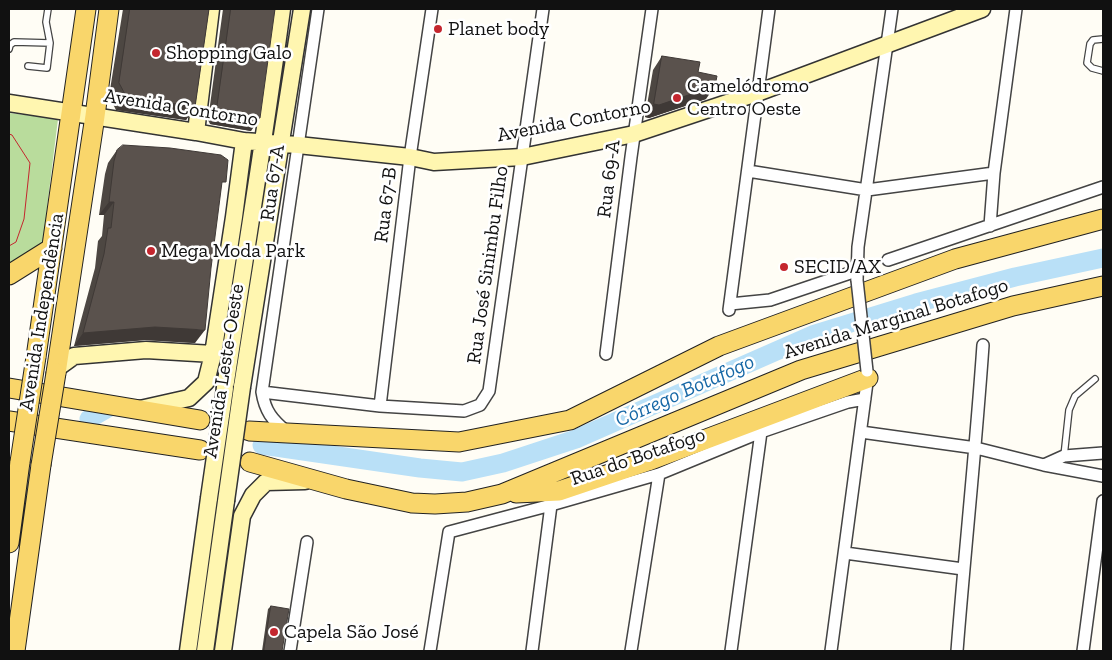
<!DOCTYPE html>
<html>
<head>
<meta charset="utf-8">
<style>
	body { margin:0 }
	#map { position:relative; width:1112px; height:660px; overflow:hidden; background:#fffdf5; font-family:"Zilla Slab",serif }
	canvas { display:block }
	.frame { position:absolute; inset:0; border:10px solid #111; pointer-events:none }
</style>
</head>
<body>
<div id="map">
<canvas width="1112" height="660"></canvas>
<div class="frame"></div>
</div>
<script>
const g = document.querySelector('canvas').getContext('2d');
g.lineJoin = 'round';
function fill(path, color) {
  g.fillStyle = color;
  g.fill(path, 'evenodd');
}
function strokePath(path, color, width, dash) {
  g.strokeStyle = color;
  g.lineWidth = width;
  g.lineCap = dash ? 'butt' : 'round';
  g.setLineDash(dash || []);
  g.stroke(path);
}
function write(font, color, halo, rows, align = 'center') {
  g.font = font + ' "Zilla Slab",serif';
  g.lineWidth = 5;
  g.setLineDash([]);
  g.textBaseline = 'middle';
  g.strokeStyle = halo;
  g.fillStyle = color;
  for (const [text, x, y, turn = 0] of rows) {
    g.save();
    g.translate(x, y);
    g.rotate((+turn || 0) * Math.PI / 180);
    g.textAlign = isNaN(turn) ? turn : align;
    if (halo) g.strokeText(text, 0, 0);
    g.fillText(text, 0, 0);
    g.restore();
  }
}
fill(new Path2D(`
	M9,113L58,119L47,208L43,250L9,271Z`), '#b9dc9c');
strokePath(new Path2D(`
	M89,419L113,405
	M262,445L420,468L462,472L503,463L576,439L815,334L916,303L1015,277L1103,258`), '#b9e0f7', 19);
const lane = new Path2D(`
	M1103,39L1093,40L1090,44L1087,63L1092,68L1103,71
	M9,49L10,45L14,42L50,43
	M28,66L47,68L50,43L46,22L48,9
	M1064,456L1069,410L1075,396L1095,379`);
const street = new Path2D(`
	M748,171L867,190L994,173
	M990,226L994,173L1016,9
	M888,260L1103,187
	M857,280L858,247L892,9
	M730,304L770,300L856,271
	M729,310L769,9
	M606,354L631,157L652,9
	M262,392L380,406L464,411L480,405L489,391L543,9
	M380,406L410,157L432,9
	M287,432C272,420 265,411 262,392L318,9
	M861,432L976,448L1044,465L1103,476
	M1044,465L1064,456L1103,453
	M845,553L963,569
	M290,651L307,542
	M430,651L449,532L551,505L659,474L761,432L848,402L865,399
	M532,651L551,505
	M631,651L659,474
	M731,651L761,432
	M831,651L868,375
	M957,651C965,549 976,447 983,345
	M1083,651L1103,501`);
const secondary = new Path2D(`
	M9,103L196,132L244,141L298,145L410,157L434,162L522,157L634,134L757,93L982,9
	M196,132L211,9
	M56,369L74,356L146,350L213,354
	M242,387L302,9
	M225,388C244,262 265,136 282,9
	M140,409L189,398L206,382L213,354L234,217L244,141
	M188,651L209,498
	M205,651L226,501
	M223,651L242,516L253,495L266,482L305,481`);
const primary = new Path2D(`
	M9,275L52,248
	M36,357L86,9
	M56,373L95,116L109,9
	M9,388L200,420
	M9,421L200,450
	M249,431L459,442L570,420L719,346L955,259L1103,219
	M250,462L346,489L412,503L435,504L467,502L502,494L801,370L1013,306L1103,286
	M516,493L559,491L648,461L868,378
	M9,543L20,462
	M15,651L41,465`);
strokePath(lane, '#444', 8);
strokePath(street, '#444', 14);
strokePath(secondary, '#333', 19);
strokePath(primary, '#222', 21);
strokePath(lane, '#fff', 5.5);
strokePath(street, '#fff', 11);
strokePath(secondary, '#fff6b0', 16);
strokePath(primary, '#f9d66b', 19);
strokePath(new Path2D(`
	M9,134L12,135L30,163L24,219L16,242L9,246`), '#c4262e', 1);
const streetBridge = new Path2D(`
	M857,280L867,371`);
const secondaryBridge = new Path2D(`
	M209,498L225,388
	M226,501L242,387`);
const primaryBridge = new Path2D(`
	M20,462L36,357
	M41,465L56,373`);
strokePath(streetBridge, '#444', 14, []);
strokePath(secondaryBridge, '#333', 19, []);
strokePath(primaryBridge, '#222', 21, []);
strokePath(streetBridge, '#fff', 11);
strokePath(secondaryBridge, '#fff6b0', 16);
strokePath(primaryBridge, '#f9d66b', 19);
fill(new Path2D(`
	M123,9H209L195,107L186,120L116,110L109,96Z
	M223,9H275L251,131L210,124L208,120Z
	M662,56L698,72L706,99L649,118L645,117L653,70Z
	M117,150L221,188L195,343L145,340L74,346L95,268L98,241L102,236L104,215H99L105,174L108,163Z
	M271,606L282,651H262L268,609Z`), '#4d4742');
fill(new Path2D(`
	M715,86L706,99L649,118L645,117L654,104Z
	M126,96L195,107L186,120L116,110Z
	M219,111L260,118L251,131L210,124Z
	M109,202H114L104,215H99Z
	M155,327L205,330L195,343L145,340L74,346L83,333Z`), '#3f3936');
const building = new Path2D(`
	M130,9H209L195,107L126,96L119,83Z
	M231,9H275L260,118L219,111L217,107Z
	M662,56L700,62L698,72L717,76L715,86L659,105L654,104Z
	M123,145L170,148L221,155L228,160L226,182H222L211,268L205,330L155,327L83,333L104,254L108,228H111L114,202H109L114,161L117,150Z
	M271,606L289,609L282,651H264Z`);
fill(building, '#5a524d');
strokePath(building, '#3f3936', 1);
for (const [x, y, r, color] of [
	[438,29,5,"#c4262e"],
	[156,53,5,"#c4262e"],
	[677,98,5,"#c4262e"],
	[151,251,5,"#c4262e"],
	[784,267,5,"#c4262e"],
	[274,632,5,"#c4262e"]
]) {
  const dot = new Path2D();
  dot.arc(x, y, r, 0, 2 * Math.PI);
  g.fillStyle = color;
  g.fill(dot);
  strokePath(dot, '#fff', 2);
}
write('20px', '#111', '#fff', [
	["Planet body",448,29],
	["Shopping Galo",166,53],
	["Camelódromo",687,86],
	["Centro Oeste",687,109],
	["Mega Moda Park",161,251],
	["SECID/AX",794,267],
	["Capela São José",284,632]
], 'left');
write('20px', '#111', '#fff', [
	["Avenida Contorno",181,108,9],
	["Avenida Contorno",574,121,-11],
	["Rua 69-A",609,179,-83],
	["Rua 67-A",273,183,-82],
	["Rua 67-B",386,205,-83],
	["Rua José Sinimbu Filho",488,265,-82],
	["Avenida Independência",42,312,-81],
	["Avenida Marginal Botafogo",896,319,-17],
	["Avenida Leste-Oeste",224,371,-81],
	["Rua do Botafogo",638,457,-19]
]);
write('italic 21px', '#1768a6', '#fff', [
	["Córrego Botafogo",685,391,-24]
]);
</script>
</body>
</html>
